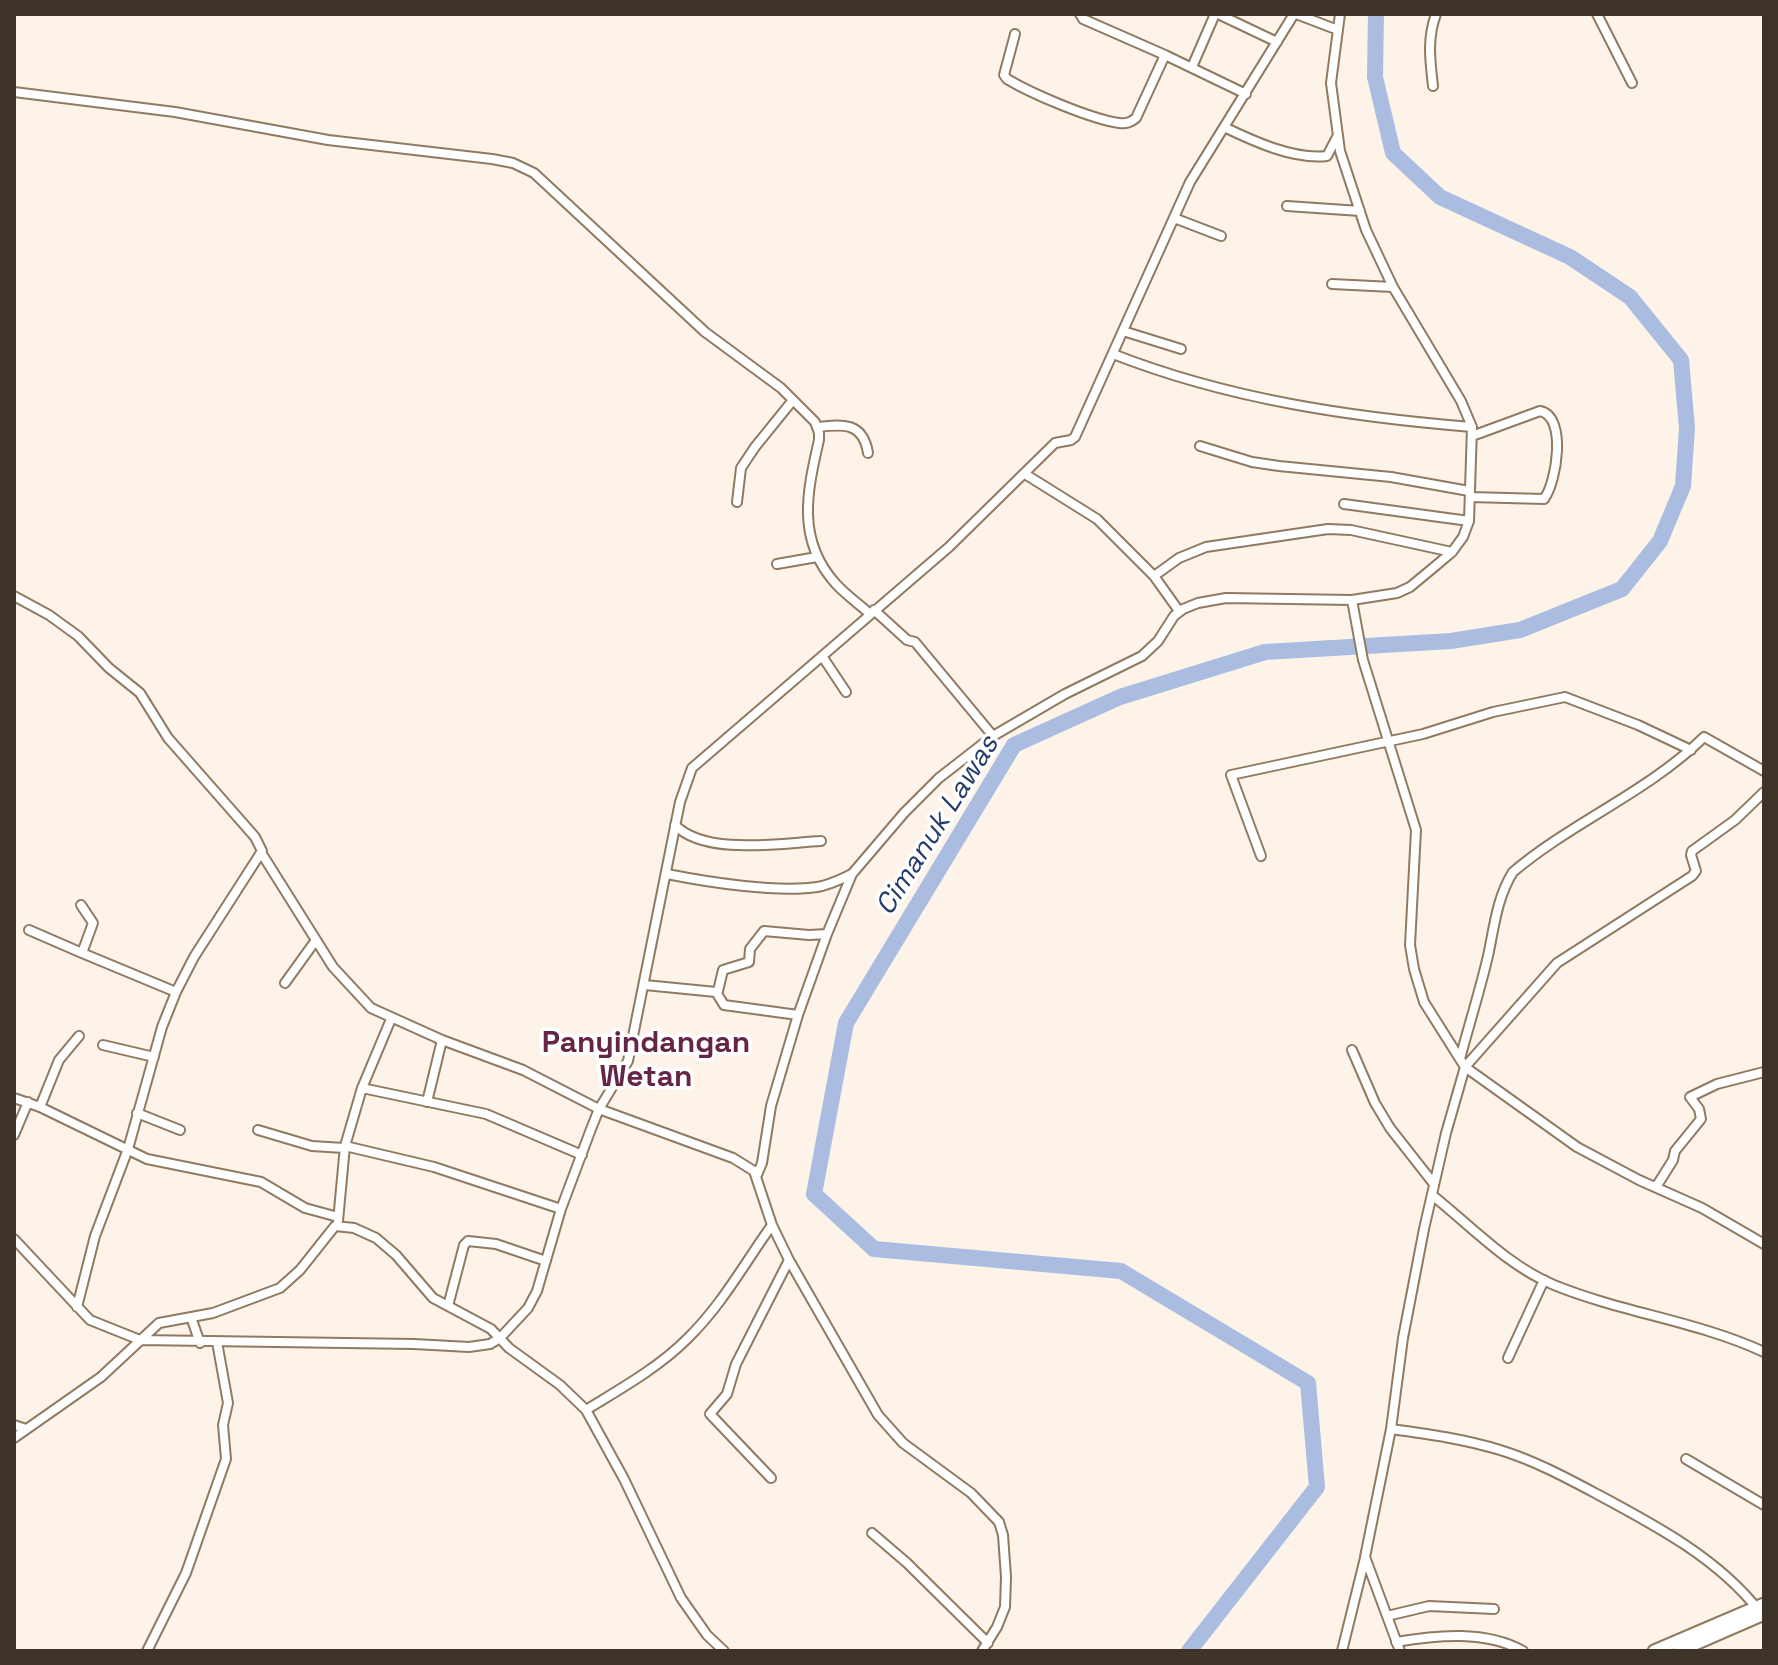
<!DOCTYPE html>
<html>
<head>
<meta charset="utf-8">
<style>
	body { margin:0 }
	#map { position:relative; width:1778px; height:1665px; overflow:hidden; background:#fdf3e8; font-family:"Space Grotesk",sans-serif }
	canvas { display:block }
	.frame { position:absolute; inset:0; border:16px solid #3d3329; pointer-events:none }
</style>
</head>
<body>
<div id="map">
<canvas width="1778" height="1665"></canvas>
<div class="frame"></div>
</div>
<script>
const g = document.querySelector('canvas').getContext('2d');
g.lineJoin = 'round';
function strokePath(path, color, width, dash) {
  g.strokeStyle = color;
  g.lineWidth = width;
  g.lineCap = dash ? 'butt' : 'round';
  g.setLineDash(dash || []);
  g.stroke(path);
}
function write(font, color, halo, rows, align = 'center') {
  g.font = font + ' "Space Grotesk",sans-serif';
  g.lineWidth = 7;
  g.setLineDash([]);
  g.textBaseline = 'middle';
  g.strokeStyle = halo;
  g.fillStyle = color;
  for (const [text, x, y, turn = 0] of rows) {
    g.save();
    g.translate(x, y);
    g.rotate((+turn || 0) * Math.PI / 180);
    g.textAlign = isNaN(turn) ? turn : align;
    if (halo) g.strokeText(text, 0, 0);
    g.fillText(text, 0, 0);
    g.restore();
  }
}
strokePath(new Path2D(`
	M1189,1651L1317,1487L1308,1383L1121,1271L874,1249L814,1194L846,1023L1014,745L1120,697L1265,652L1451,641L1520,630L1622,589L1660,541L1683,486L1687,428L1681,360L1630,297L1570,257L1440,197L1393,153L1375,77L1376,14`), '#aabde1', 16);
const minor = new Path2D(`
	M1080,14L1083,19L1165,55L1246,94
	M1218,14L1277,42
	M1296,14L1338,30
	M1597,14L1632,83
	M1015,34L1004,75L1007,79C1032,94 1091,119 1119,123C1127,124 1131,122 1136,118L1165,55
	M1192,67L1215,14
	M1433,86C1430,60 1427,39 1436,14
	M14,92L175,112L328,140L492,159L513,163L534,173L705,332L781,388L815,422L819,433V440C807,492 796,540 836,584C846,595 859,604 870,614
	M1224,127C1253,141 1294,160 1327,156L1337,137
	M1287,206L1360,211
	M1174,218L1221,236
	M1332,284L1393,287
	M1123,331L1181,349
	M1113,354C1228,399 1349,417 1472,427
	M818,427C843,424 863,422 868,453
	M1200,446L1252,462L1279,466L1391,477L1469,491
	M1025,474L1097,519L1154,576L1179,611
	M1470,497L1544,499C1557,482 1567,416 1540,411L1472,436
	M737,502L741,468L755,447L793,400
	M1344,504L1469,521
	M777,564L817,557
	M1154,576L1179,558L1206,547L1328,529L1351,530L1452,552
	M14,596L49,615L78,636L109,668L140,693L168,738L255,837L262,851L194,957L176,992L162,1027L128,1149L95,1236L77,1307
	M1352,600L1363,660L1416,830L1410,945L1414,969L1424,1002L1465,1067L1446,1133L1424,1229L1403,1338L1391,1429L1365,1557L1400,1651
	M874,610L907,640L915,642L993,736
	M822,656L846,692
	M1764,792L1735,820L1692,851L1691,855L1696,871L1692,876L1557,963L1465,1067L1577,1147L1639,1180L1702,1208L1764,1244
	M675,825C705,856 781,843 821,841
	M262,854L333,967L371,1008L442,1040L523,1070L599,1109L733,1158L754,1171L772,1225L789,1260L878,1415L903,1443L971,1493L999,1522L1003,1535L1006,1577L1005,1607L997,1627L982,1651
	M1261,856L1231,775L1423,734L1493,712L1565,697L1638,725L1691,750
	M667,874C707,882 777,893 817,887C830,885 841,879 852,874
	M81,905L93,923L82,953L176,992
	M29,930L82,953
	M285,983L316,940
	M645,985L716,992L718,991L723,970L749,962L750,949L764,931L809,935L827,934
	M716,992L724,1005L798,1015
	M103,1045L154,1057
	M1352,1050L1375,1103L1390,1128L1434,1184
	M1460,1059C1469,1025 1480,990 1488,956C1494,928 1497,897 1513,872C1572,822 1648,792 1704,737L1764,771
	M362,1088L486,1114L582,1155
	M14,1098L40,1107L147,1159L261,1182L305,1208L338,1217
	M427,1102L442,1040
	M40,1107L59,1060L79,1036
	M137,1113L180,1130
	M258,1130L312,1146L344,1148
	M14,1135L28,1102
	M345,1146L434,1167L561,1209
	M757,1175L762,1163L771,1106L798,1015L827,934L852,874L904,813L939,778L993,736L1065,694L1142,656L1158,641L1174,616L1183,609L1198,603L1226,598L1352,600L1397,593L1410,587L1433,568L1452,552L1463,537L1469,521L1472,427L1461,401L1393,287L1366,230L1340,151L1331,83L1340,14
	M1656,1187L1673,1160L1675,1151L1701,1119L1699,1109L1690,1097L1717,1084L1764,1072
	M1432,1195C1471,1226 1508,1266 1554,1285C1623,1313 1697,1321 1764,1352
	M338,1221L345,1146L362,1088L391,1019
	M14,1239L90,1320L140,1340L414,1344L469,1347L490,1344L500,1338L528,1308L537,1291L561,1209L591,1129L599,1109L628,1061L680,802L692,768L949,547L1055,443L1071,440L1075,437L1190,182L1294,14
	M448,1306L464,1245L468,1241L496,1244L546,1261
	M191,1317L200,1343
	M1508,1358L1544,1280
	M586,1410C620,1389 658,1368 687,1339C722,1305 744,1264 772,1225
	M14,1425L26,1429
	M1391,1429C1428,1434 1464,1439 1500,1450C1533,1460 1565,1477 1595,1493C1653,1524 1718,1558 1759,1611
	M14,1438L101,1377L159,1323L213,1313L280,1288L300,1270L335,1226L354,1228L376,1238L396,1255L433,1298L491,1329L509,1348L560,1385L586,1410L624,1479L681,1598L707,1635L724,1651
	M1686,1459L1764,1505
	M771,1478L710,1414L727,1394L736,1364L789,1260
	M872,1533L907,1563L988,1643
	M1387,1616L1429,1606L1494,1609
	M1396,1642C1437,1635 1486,1630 1523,1651
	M147,1651L186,1573L226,1459L223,1425L228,1403L217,1342
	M1342,1651L1365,1558`);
const secondary = new Path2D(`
	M1654,1651L1764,1604
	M1679,1651L1764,1614`);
strokePath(minor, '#907a61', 12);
strokePath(secondary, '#907a61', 15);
strokePath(minor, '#fff', 8);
strokePath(secondary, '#fff', 11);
write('italic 28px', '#253b6a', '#fff', [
	["Cimanuk Lawas",938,826,-58]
]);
write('bold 30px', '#652546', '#fff', [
	["Panyindangan",646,1044],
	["Wetan",646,1078]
]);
</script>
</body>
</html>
